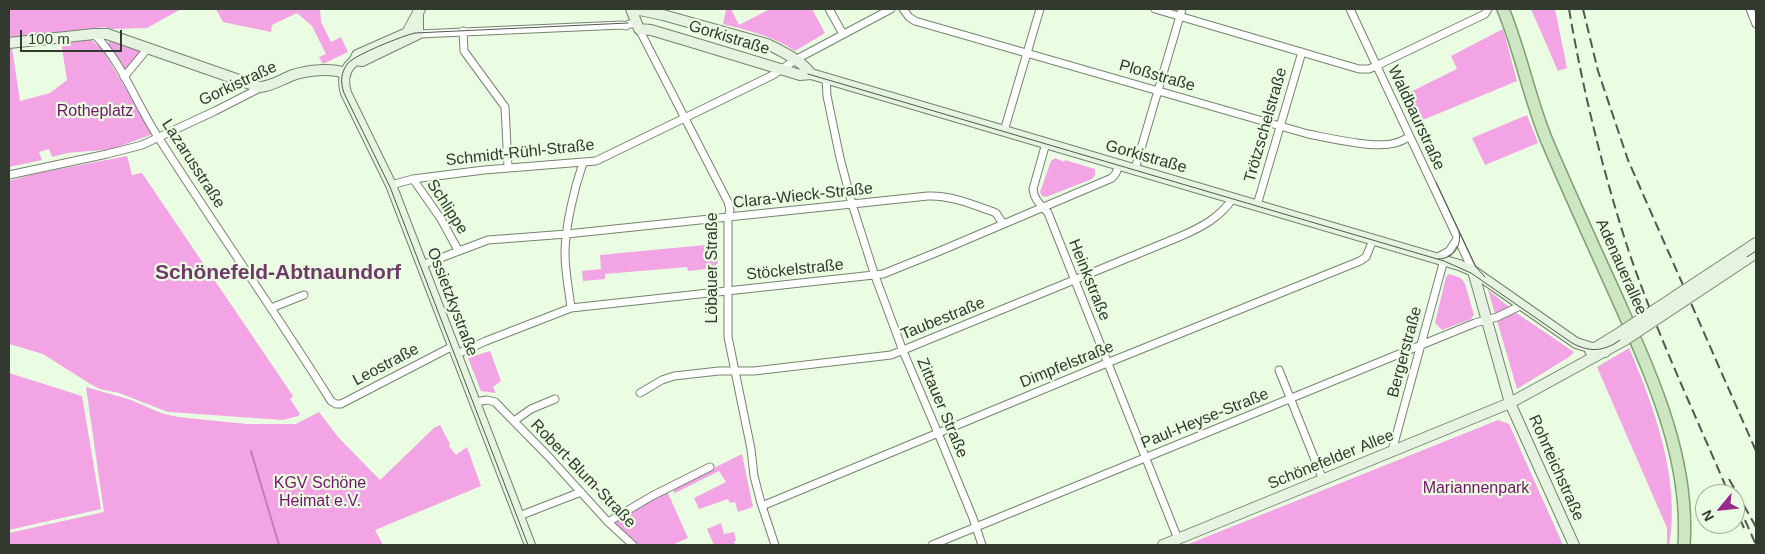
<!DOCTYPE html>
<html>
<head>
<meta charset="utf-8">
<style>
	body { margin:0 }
	#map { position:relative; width:1765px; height:554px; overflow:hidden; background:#eafce2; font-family:Arial,sans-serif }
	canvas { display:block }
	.frame { position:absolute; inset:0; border:10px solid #32392f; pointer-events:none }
	.north { position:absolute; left:1695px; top:484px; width:50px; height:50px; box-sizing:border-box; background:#eafce2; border:1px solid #a0ae9a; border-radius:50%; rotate:242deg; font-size:14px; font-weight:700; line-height:20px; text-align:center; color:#32392f }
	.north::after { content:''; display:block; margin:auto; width:18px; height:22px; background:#982c8c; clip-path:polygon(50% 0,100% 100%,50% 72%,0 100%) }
	.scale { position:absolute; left:20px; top:30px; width:102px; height:22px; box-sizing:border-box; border:2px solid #32392f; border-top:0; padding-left:6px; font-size:15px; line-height:18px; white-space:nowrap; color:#32392f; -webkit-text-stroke:4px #eafce2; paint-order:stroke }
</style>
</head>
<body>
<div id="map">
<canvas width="1765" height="554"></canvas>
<div class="frame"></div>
<div class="north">N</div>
<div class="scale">100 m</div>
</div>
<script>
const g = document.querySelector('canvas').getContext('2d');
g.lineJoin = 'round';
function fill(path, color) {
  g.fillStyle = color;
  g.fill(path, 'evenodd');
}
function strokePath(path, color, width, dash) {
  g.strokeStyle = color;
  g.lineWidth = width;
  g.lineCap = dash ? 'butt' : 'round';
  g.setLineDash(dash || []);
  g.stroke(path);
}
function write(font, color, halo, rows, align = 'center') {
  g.font = font + ' Arial,sans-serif';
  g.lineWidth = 4.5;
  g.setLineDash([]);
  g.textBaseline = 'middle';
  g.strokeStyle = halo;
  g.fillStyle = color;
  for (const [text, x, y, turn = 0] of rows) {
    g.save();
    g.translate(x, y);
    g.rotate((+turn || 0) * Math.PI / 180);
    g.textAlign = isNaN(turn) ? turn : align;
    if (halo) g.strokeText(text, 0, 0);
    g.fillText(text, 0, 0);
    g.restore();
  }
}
fill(new Path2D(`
	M9,9H181L147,28L112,29L104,27L9,38Z
	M216,9H320L321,22L331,42L341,37L348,52L323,64L319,57L326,54L312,26L297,13L272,25L271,32L223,22Z
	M726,9H731L739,25L770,9H812L825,33L795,51C774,36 749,31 723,24Z
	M1531,9H1555L1567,68L1558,71Z
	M1503,29L1517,81L1413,124L1400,97L1457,69L1451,56Z
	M91,40L102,49L153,134L112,149L67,153L52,157L49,149L39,152L42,160L9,167V48H12L20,101L50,93L67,80L61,42Z
	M111,40L141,51L124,72L107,44Z
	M1527,115L1538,143L1485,165L1472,138Z
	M127,156L132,175L142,173L293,396L290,399L300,414L298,416L283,420L168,412L119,393L100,389L92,385L43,354L9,344V181L34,174Z
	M1055,158L1064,162L1065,160L1095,169V175L1092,179L1046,197L1042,196L1040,192L1051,161Z
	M716,244L718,264H716V268L688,271L687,267L605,274V279L583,281L582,271L601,269L600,255Z
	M1449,274L1461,278L1465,284L1474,315L1471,319L1442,330L1435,323L1446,277Z
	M1488,290L1518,314L1574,352L1569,357L1517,389Z
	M1629,348C1654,406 1681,481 1669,545H1667V528L1597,367Z
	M490,351L501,381L493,387L496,393L481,391L468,358Z
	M9,373L82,396L101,509L9,530Z
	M86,387L131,400L161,413L178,417L247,424H296L319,412L338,437L380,480L435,427L440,425L450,444L449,446L456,455L467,447L481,486L375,530L383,545H9V533L104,512Z
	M1498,420L1509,424L1563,545H1186Z
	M742,454L753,507L738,512L735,502L730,503L728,499L699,509L694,498L726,482L719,471L675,493L672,489Z
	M667,491L688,538L672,545H636L613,523L643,503Z
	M721,523L724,534L734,532L736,541H734L735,545H714L707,529Z`), '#f2a4e5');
strokePath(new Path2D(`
	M251,451L279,545`), '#c879bb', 2);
const minor = new Path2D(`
	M829,9L843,34
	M903,9L909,17L915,21L1308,134C1329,138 1375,149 1395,143C1400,142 1405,139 1409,137
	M1155,9L1359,69H1369L1376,66L1485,14L1488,9
	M1350,9L1473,271
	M1750,9L1756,24
	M639,29L728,202L730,210L728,218V337L751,449L754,476L761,503L775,545
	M463,31L464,51L505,107L508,167
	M94,34C123,63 137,106 160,140C216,228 276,313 331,401L336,404H341L453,346
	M419,34L622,25L626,26L629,24H636
	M124,77L148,48
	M826,78L827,96L840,158L852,204L875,276L903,351L940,438L973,518L982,545
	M1004,131L1040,9
	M1046,143L1033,189C1034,200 1041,205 1048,213L1178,539
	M1135,169L1182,9
	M9,175L107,154L142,145L215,111L262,87
	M413,179L441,219L458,250
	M391,185L413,179L484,170L596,161L773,75L795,60L891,9
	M1257,205L1302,52
	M1436,258L1449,251L1457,239
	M422,265L488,240L567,234L928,196C951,195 974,205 996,213L1003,224
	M271,308L304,295
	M571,308C569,290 565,272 565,254C565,227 574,189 583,163
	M457,354L486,341L571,308L883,274L940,251L1112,178L1116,173L1119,165
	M1279,370L1323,480
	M640,393L662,380L674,376L719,371H754L891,355L1179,237C1200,228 1220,218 1233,198
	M475,402L487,400L495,402L548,456L608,522L633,545
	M514,421L531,409L555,399
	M1392,451L1444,260
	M762,506L1107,363L1360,261L1366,257L1373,240
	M519,516L581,492
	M608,522L652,496L710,467
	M932,545L1475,323L1497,317L1522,305`);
const secondary = new Path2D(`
	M420,9L407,33L357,55C356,60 354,61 350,65C343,73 343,83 346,93L391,185L530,545
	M631,9L639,29L651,30L688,41L800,75L811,74L1459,265L1473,271L1576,343L1605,352
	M635,9L663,15L767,44C780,50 803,62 811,74
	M9,43L94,34H107L259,87C271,87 282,79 293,75C308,70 331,68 345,73
	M356,60L362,61L418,34V15
	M1741,253L1756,243
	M1744,261L1756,253
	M1473,271L1510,403L1574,545
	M1590,351L1621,332
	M1163,545L1510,403L1625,340`);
const primary = new Path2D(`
	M1503,9C1521,52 1529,98 1547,141C1570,195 1594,247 1618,300C1652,377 1690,458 1684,545`);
strokePath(minor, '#74846e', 9);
strokePath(secondary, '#74846e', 12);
strokePath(primary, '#81a075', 14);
strokePath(minor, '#fff', 7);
strokePath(secondary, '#e6f3e1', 10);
strokePath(primary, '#cde7c2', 11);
strokePath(new Path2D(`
	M808,74L1444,261L1471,273L1572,343C1587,351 1599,352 1614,344L1756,251
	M1436,182L1476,267L1485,277
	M1438,259C1453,259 1462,247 1459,232
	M528,545L390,187L344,93C340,82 341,72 348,63C357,54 402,36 415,33L628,23`), '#50594d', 1);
strokePath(new Path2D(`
	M1569,9C1583,91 1603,172 1629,252C1657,334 1695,414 1729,494
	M1583,9L1598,71L1628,160L1756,451
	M1729,479L1756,527
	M1735,508L1744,528
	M1745,520L1756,545`), '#50594d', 2, [10, 5]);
const secondaryBridge = new Path2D(`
	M1621,332L1741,253
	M1625,340L1744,261`);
strokePath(secondaryBridge, '#74846e', 12, []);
strokePath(secondaryBridge, '#e6f3e1', 10);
write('16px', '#32392f', '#eafce2', [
	["Gorkistraße",729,38,17],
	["Ploßstraße",1157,76,16],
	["Gorkistraße",238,84,-25],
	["Waldbaurstraße",1416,118,65],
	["Trötzschelstraße",1266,125,-74],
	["Schmidt-Rühl-Straße",520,153,-6],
	["Gorkistraße",1146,157,16],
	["Lazarusstraße",193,164,57],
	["Clara-Wieck-Straße",803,196,-6],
	["Schlippe",447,207,57],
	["Adenauerallee",1621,267,66],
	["Löbauer Straße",713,268,-90],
	["Stöckelstraße",795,270,-6],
	["Heinkstraße",1089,280,68],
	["Ossietzkystraße",452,302,69],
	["Taubestraße",943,319,-22],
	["Bergerstraße",1405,352,-75],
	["Leostraße",386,365,-28],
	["Dimpfelstraße",1067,365,-22],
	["Zittauer Straße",942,408,67],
	["Paul-Heyse-Straße",1205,419,-22],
	["Schönefelder Allee",1331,460,-22],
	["Rohrteichstraße",1556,468,66],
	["Robert-Blum-Straße",583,474,46]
]);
write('16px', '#73136a', '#eafce2', [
	["Rotheplatz",95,112],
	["KGV Schöne",320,484],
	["Heimat e.V.",320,502],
	["Mariannenpark",1476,489]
]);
write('bold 21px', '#703a68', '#eafce2', [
	["Schönefeld-Abtnaundorf",278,273]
]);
</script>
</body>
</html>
